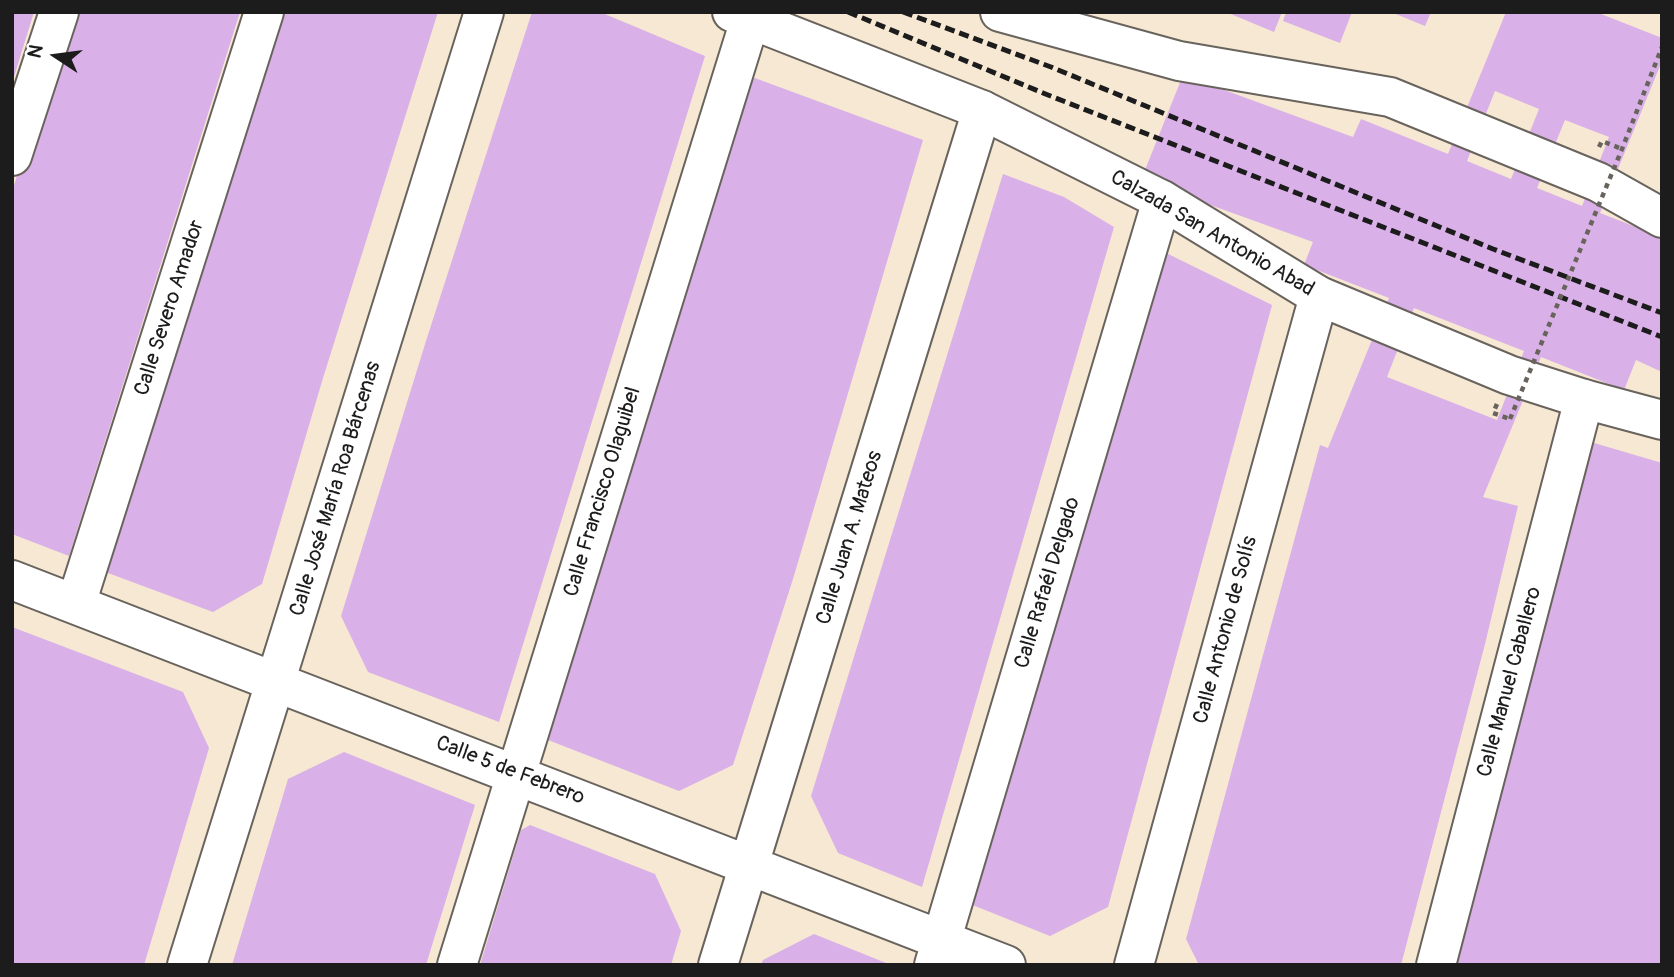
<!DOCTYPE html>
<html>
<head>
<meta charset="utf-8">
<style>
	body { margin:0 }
	#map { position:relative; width:1674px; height:977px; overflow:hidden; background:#f6e8d3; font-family:Pangolin,sans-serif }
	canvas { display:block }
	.frame { position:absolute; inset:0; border:14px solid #1c1c1c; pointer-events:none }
	.north { position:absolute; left:21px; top:21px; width:70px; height:70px; -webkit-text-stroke:5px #fff; paint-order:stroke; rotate:283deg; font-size:19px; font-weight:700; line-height:28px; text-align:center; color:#1c1c1c }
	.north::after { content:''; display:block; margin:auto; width:24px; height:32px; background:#1c1c1c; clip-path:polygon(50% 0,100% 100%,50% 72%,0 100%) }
</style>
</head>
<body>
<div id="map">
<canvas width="1674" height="977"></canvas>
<div class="frame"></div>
<div class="north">N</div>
</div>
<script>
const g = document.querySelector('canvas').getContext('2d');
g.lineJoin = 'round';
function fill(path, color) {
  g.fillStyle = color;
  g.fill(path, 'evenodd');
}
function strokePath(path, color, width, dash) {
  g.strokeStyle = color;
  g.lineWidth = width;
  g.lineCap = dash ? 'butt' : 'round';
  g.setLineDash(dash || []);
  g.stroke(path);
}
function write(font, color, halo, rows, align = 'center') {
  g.font = font + ' Pangolin,sans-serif';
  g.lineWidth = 6;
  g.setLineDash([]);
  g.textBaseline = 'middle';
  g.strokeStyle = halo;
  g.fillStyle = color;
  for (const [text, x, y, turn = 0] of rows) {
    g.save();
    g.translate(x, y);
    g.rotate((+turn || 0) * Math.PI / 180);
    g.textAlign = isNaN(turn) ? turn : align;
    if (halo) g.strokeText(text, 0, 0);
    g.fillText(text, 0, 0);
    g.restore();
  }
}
fill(new Path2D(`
	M12,12H34L13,80L12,79Z
	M68,12H240L69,556L12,534V192Z
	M276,12H438L323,378L262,584L213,612L100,570Z
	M532,12H600L705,56L499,722L368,672L341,616L426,341Z
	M1226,12H1282L1274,32Z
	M1286,12H1352L1340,43L1283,21Z
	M1391,12H1431L1425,26Z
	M1506,12H1596L1662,38V61L1600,213L1662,237V372L1636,360L1624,390L1541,357L1483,497L1518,506L1485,644L1401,965H1199L1186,939L1320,445L1328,448L1389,298L1304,265L1313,242L1141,180L1183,75L1353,137L1361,119L1448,154ZM1495,91L1539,109L1511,179L1467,161ZM1565,120L1609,137L1582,206L1537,188ZM1414,308L1524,351L1497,420L1387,377Z
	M752,77L923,140L793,579L733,765L679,791L548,740Z
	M1003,174L1064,197L1114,227L922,887L838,853L811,796Z
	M1160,250L1272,305L1108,907L1050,936L970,904Z
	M1584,440L1662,463V965H1454Z
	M12,627L183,692L209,748L144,965H12Z
	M344,752L475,805L426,965H232L288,779Z
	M530,825L655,874L681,931L671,965H480L521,830Z
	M814,934L891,965H761L763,960Z`), '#d9b0e7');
const minor = new Path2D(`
	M12,156L59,12
	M12,580L1006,965
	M76,604L264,12
	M187,965L484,12
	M457,965L750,20
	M718,965L982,110
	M934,965L1162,200
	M1134,965L1319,296
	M1436,965L1584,399`);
const highway = new Path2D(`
	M732,12L982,110L1162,200L1319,296L1509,375L1584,399L1662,420
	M1000,12L1179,61L1390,97L1598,182L1662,218`);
strokePath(minor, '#68635c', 42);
strokePath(highway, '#68635c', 42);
strokePath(new Path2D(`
	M1599,147L1602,141L1622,149
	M1497,404L1493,413L1510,419`), '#68635c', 4.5, [5, 5]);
strokePath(minor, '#fff', 38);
strokePath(highway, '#fff', 38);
strokePath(new Path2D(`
	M848,12L1043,93L1662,337
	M903,12L1051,67L1493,249L1662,313`), '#1c1c1c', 5, [10, 5]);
strokePath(new Path2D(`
	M1510,419L1622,149L1662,47`), '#68635c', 4.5, [5, 5]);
write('21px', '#1c1c1c', '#fff', [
	["Calzada San Antonio Abad",1212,234,30],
	["Calle Severo Amador",170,308,-72],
	["Calle José María Roa Bárcenas",336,489,-73],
	["Calle Francisco Olaguibel",603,492,-73],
	["Calle Juan A. Mateos",850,538,-73],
	["Calle Rafaél Delgado",1048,583,-73],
	["Calle Antonio de Solís",1226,630,-75],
	["Calle Manuel Caballero",1510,682,-75],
	["Calle 5 de Febrero",510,771,21]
]);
</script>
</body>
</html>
